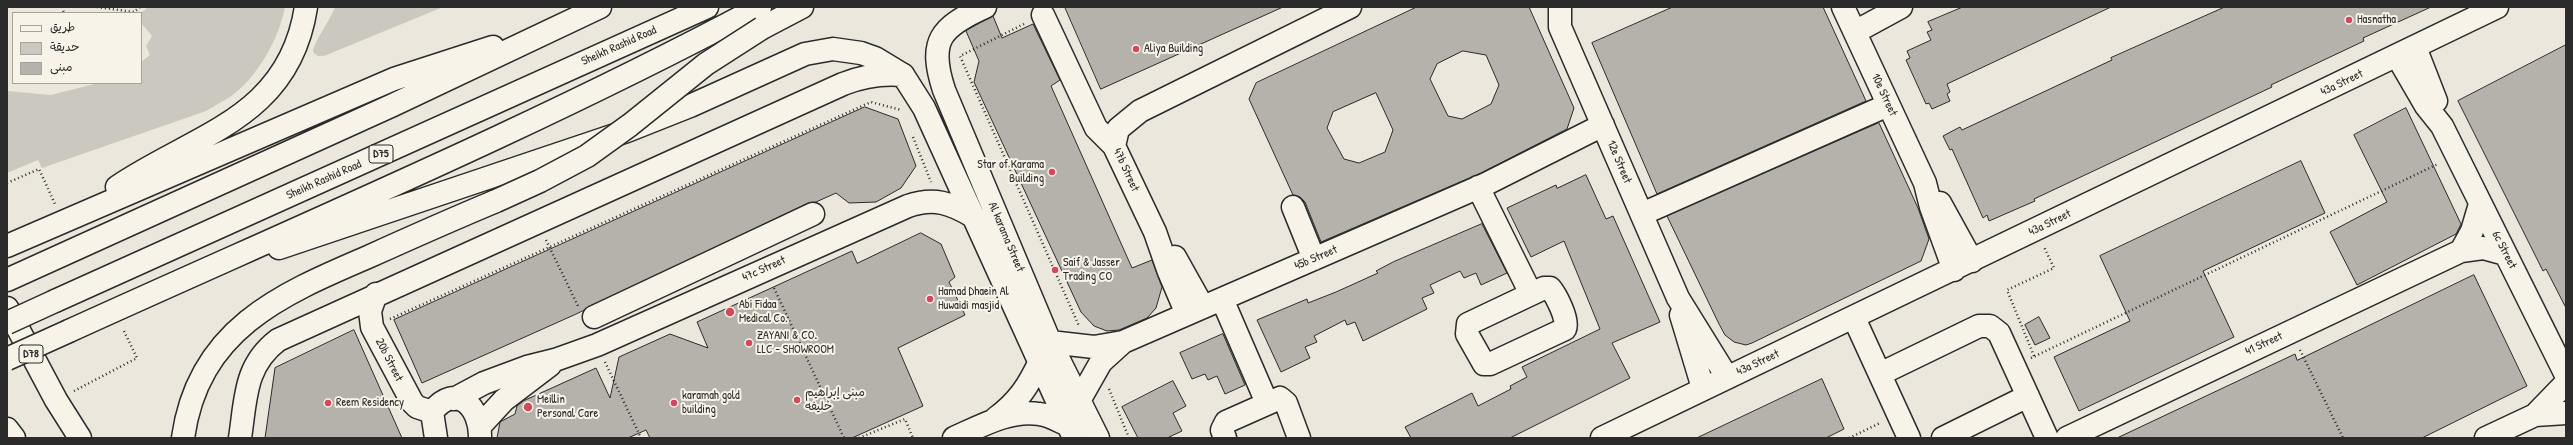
<!DOCTYPE html>
<html>
<head>
<meta charset="utf-8">
<style>
	body { margin:0 }
	#map { position:relative; width:2573px; height:445px; overflow:hidden; background:#ebe7dd; font-family:"Patrick Hand","Playpen Sans Arabic",sans-serif }
	canvas { display:block }
	.frame { position:absolute; inset:0; border:8px solid #2b2b2b; pointer-events:none }
	.legend { position:absolute; left:12px; top:12px; width:130px; height:72px; box-sizing:border-box; background:#f7f3e8; border:1px solid #a5a39c; margin:0; padding:5px 7px; list-style:none; font-size:12px; color:#2b2b2b }
	.legend li { display:flex; align-items:center; gap:8px; height:20px }
	.legend b { width:20px; border:1px solid #a5a39c }
</style>
</head>
<body>
<div id="map">
<canvas width="2573" height="445"></canvas>
<div class="frame"></div>
<ul class="legend">
<li><b style="height:5px;background:#f7f3e8"></b>طريق</li>
<li><b style="height:11px;background:#cbc8bf"></b>حديقة</li>
<li><b style="height:11px;background:#b5b2ab"></b>مبنى</li>
</ul>
</div>
<script>
const g = document.querySelector('canvas').getContext('2d');
g.lineJoin = 'round';
function fill(path, color) {
  g.fillStyle = color;
  g.fill(path, 'evenodd');
}
function strokePath(path, color, width, dash) {
  g.strokeStyle = color;
  g.lineWidth = width;
  g.lineCap = dash ? 'butt' : 'round';
  g.setLineDash(dash || []);
  g.stroke(path);
}
function write(font, color, halo, rows, align = 'center') {
  g.font = font + ' "Patrick Hand","Playpen Sans Arabic",sans-serif';
  g.lineWidth = 4;
  g.setLineDash([]);
  g.textBaseline = 'middle';
  g.strokeStyle = halo;
  g.fillStyle = color;
  for (const [text, x, y, turn = 0] of rows) {
    g.save();
    g.translate(x, y);
    g.rotate((+turn || 0) * Math.PI / 180);
    g.textAlign = isNaN(turn) ? turn : align;
    if (halo) g.strokeText(text, 0, 0);
    g.fillText(text, 0, 0);
    g.restore();
  }
}
fill(new Path2D(`
	M148,7H285C279,39 257,78 230,97C222,102 214,106 206,111L42,168L38,160L7,173V91L51,95L98,83H141V62L150,55L146,46L152,36L141,23V13Z
	M335,7H443L324,56H318L313,52C313,43 331,19 335,7Z`), '#cbc8bf');
const building = new Path2D(`
	M1065,7H1283L1101,89Z
	M1417,7H1529L1574,108L1567,129L1481,173L1321,242L1305,202L1300,197L1293,195L1249,99L1256,83ZM1463,51L1486,55L1499,85L1491,104L1462,119L1448,116L1430,79L1437,64ZM1376,93L1393,130L1385,152L1359,163L1344,159L1327,128L1333,112Z
	M1673,7H1823L1866,101L1657,194L1592,43Z
	M1963,7H2111L1947,84L1950,92L1947,94L1950,101L1932,109L1929,103L1926,104L1906,60L1910,58L1907,51L1931,40L1927,32L1932,30L1928,22Z
	M2225,7H2431L2363,38L2364,41L2271,85L2272,87L2034,199L2035,201L1989,221L1987,215L1983,218L1952,149L1950,150L1943,136L1960,127L1962,130L2112,60L2111,58Z
	M993,16L1002,38L1033,24L1060,80L1051,86L1132,268L1152,260L1162,287L1156,308L1147,318L1119,330L1107,331L1094,326L1081,312L974,82L979,61L966,31Z
	M2566,45V308L2546,269L2543,271L2458,101Z
	M865,107L898,119L916,166L901,188L876,202L849,203L836,193L816,202L808,203L574,315L422,383L394,320Z
	M2406,108L2461,224L2456,234L2357,285L2330,232L2387,202L2354,135Z
	M1879,123L1918,208L1929,239L1921,261L1752,343L1746,345L1734,342L1725,335L1719,324L1667,216Z
	M2301,161L2325,213L2203,271L2234,337L2079,411L2054,357L2130,321L2100,256Z
	M1586,175L1606,219L1613,216L1660,322L1612,343L1630,378L1510,438H1411L1405,427L1472,393L1478,406L1511,389L1510,386L1527,377L1522,367L1600,329L1564,241L1531,257L1507,208L1556,185L1557,188Z
	M1482,224L1507,273L1481,285L1476,273L1464,278L1460,271L1430,285L1434,293L1422,298L1427,309L1363,341L1355,322L1347,325L1345,320L1314,336L1317,342L1305,347L1310,358L1281,372L1257,320L1307,299L1308,303L1336,292L1378,273L1376,271L1393,262Z
	M921,233L941,244L955,277L949,282L965,315L898,348L923,406L852,438H650L646,430L628,438H497L500,422L515,414L517,406L523,401L596,368L610,398L619,357L670,334L708,348L697,322L852,251L857,263Z
	M2474,275L2527,386L2422,438H2117L2295,354L2297,360Z
	M2039,317L2050,338L2035,345L2025,325Z
	M354,330L402,438H265L275,368Z
	M1223,334L1245,385L1225,394L1217,376L1208,380L1205,374L1192,379L1180,353Z
	M1822,379L1844,429L1826,438H1697Z
	M1173,381L1186,406L1173,413L1182,431L1167,438H1138L1122,407Z`);
fill(building, '#b5b2ab');
strokePath(building, '#2b2b2b', 1);
const minor = new Path2D(`
	M985,7C940,27 928,41 944,90L1050,342L1098,438
	M1560,7V27L1678,298L1727,377
	M1843,7L1925,183L1931,207L1954,270
	M1043,15L1096,128L1114,146
	M1855,32L1901,7
	M2415,47L2436,101
	M2397,56L2426,106L2442,126L2566,375
	M1478,187L1531,294
	M1940,203L1972,261
	M1293,207L1314,259
	M1642,214L1888,105
	M2461,251L2472,231L2480,204
	M1175,257L1203,307
	M1544,288H1550C1556,295 1569,320 1565,329L1490,364H1484L1467,334L1468,324Z
	M376,294L370,311L372,327L412,402L417,407L432,412
	M1222,299L1267,403
	M1187,314L1169,272L1155,232L1114,146L1118,129L1140,111L1350,7
	M1681,315L1703,388
	M594,317L813,214
	M1854,318L1909,438
	M1050,342L1094,347L1123,342L1486,184L1603,125
	M1880,374L1979,326H1990L1999,333L2047,438
	M454,399L484,383L527,367L555,360L597,345L908,206C934,197 951,203 974,217
	M1080,399L1101,362L1122,343
	M2535,415L2566,383
	M996,418C1018,402 1029,385 1040,361
	M480,426L504,400L550,365
	M240,438C246,399 244,366 278,340L843,84C863,76 881,73 903,75L924,108L1074,438
	M436,438L432,412C456,381 481,407 480,438
	M954,438C979,427 1010,409 1039,414C1050,415 1060,422 1070,426
	M1225,438L1222,430L1226,422L1280,398L1286,403L1299,438
	M1602,438L2497,7
	M1943,438L2028,396
	M2067,438L2461,251L2483,248L2505,254
	M2486,438L2535,415L2566,413`);
const major = new Path2D(`
	M7,308L56,400L80,438`);
const highway = new Path2D(`
	M762,28L802,7
	M117,187C195,134 289,119 306,7
	M7,246L394,79L493,47
	M279,248L627,131L690,106L805,54L833,49L861,53L875,58L903,75
	M7,280L393,105L600,7
	M55,301L707,7
	M69,331C300,226 535,127 760,7
	M7,429L14,438
	M183,438C198,330 279,295 368,257C410,238 453,219 496,201`);
strokePath(minor, '#2b2b2b', 25);
strokePath(major, '#2b2b2b', 25);
strokePath(highway, '#2b2b2b', 25);
strokePath(new Path2D(`
	M62,7L64,13
	M97,7L134,12L140,7
	M1024,24L960,56L1079,326
	M913,137L931,182
	M7,183L39,169L55,204
	M546,240L578,306
	M774,288L844,438
	M390,319L871,102L901,110
	M2300,350L2343,438
	M2034,356L2007,290L2054,268L2044,247
	M2031,358L2438,164
	M605,362L641,438
	M1109,389L1129,438
	M74,391L137,358L123,329
	M859,438L905,419L913,438
	M1849,438L1880,423`), '#2b2b2b', 2.5, [1, 3]);
strokePath(minor, '#f7f3e8', 22);
strokePath(major, '#f7f3e8', 22);
strokePath(highway, '#f7f3e8', 22);
const highwayBridge = new Path2D(`
	M496,201L540,181L587,156L630,125L706,64L762,28
	M7,323L55,301
	M7,359L69,331`);
strokePath(highwayBridge, '#2b2b2b', 25, []);
strokePath(highwayBridge, '#f7f3e8', 22);
for (const [x, y, r, color] of [
	[2349,20,4,"#d1495b"],
	[1136,49,4,"#d1495b"],
	[1052,172,4,"#d1495b"],
	[1055,270,4,"#d1495b"],
	[930,299,4,"#d1495b"],
	[730,312,5,"#d1495b"],
	[749,343,4,"#d1495b"],
	[797,400,4,"#d1495b"],
	[328,403,4,"#d1495b"],
	[674,403,4,"#d1495b"],
	[528,407,5,"#d1495b"]
]) {
  const dot = new Path2D();
  dot.arc(x, y, r, 0, 2 * Math.PI);
  g.fillStyle = color;
  g.fill(dot);
  strokePath(dot, '#f7f3e8', 1.5);
}
for (const [x, y, w] of [
	[381,154,24],
	[31,354,24]
]) {
  const box = new Path2D();
  box.roundRect(x - w / 2, y - 9, w, 18, 3);
  g.fillStyle = '#f7f3e8';
  g.fill(box);
  strokePath(box, '#2b2b2b', 1);
}
write('bold 11px', '#2b2b2b', null, [
	["D75",381,154],
	["D78",31,354]
]);
write('12px', '#2b2b2b', '#f7f3e8', [
	["Hasnatha",2357,20],
	["Aliya Building",1144,49],
	["Star of Karama",1044,165,"right"],
	["Building",1044,179,"right"],
	["Saif & Jasser",1063,263],
	["Trading CO",1063,277],
	["Hamad Dhaein Al",938,292],
	["Huwaidi masjid",938,306],
	["Abi Fidaa",739,305],
	["Medical Co.",739,319],
	["ZAYANI & CO.",757,336],
	["LLC - SHOWROOM",757,350],
	["مبنى إبراهيم",805,393],
	["خليفه",805,407],
	["karamah gold",682,396],
	["building",682,410],
	["Meillin",537,400],
	["Personal Care",537,414],
	["Reem Residency",336,403]
], 'left');
write('12px', '#2b2b2b', '#f7f3e8', [
	["Sheikh Rashid Road",619,46,-24],
	["43a Street",2342,83,-26],
	["10e Street",1884,95,65],
	["12e Street",1619,162,67],
	["47b Street",1126,170,65],
	["Sheikh Rashid Road",324,180,-24],
	["43a Street",2050,223,-26],
	["Al karama Street",1006,237,67],
	["6c Street",2504,250,63],
	["45b Street",1316,258,-23],
	["47c Street",764,269,-24],
	["41 Street",2264,344,-25],
	["20b Street",389,360,63],
	["43a Street",1758,363,-25]
]);
</script>
</body>
</html>
